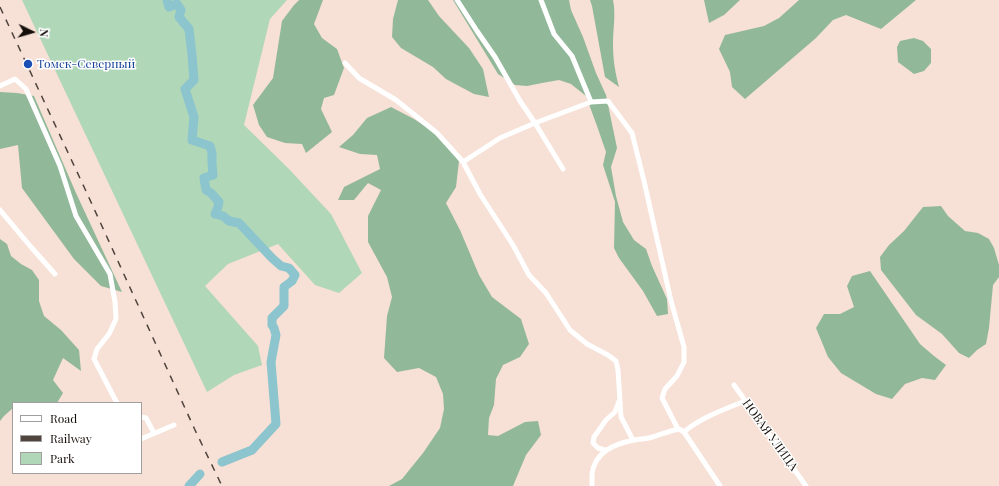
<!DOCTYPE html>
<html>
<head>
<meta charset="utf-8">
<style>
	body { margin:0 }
	#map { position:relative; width:999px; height:486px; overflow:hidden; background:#f7e0d5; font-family:"Playfair Display",serif }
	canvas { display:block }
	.legend { position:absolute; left:12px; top:402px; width:130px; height:72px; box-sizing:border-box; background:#fff; border:1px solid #a19f9d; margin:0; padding:5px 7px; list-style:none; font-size:12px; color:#150e0a }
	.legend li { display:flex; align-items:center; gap:8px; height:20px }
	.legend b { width:20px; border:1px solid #a19f9d }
	.north { position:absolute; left:12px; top:12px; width:40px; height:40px; -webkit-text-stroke:3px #fff; paint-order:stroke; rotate:95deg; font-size:11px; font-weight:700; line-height:16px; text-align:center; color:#150e0a }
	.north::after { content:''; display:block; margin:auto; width:14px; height:18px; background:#150e0a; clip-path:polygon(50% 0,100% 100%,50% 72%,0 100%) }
</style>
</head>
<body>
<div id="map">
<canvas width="999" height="486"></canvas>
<ul class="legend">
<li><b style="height:5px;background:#fff"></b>Road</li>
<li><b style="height:5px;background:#4f443e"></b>Railway</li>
<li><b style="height:11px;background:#b0d7b8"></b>Park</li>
</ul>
<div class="north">N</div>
</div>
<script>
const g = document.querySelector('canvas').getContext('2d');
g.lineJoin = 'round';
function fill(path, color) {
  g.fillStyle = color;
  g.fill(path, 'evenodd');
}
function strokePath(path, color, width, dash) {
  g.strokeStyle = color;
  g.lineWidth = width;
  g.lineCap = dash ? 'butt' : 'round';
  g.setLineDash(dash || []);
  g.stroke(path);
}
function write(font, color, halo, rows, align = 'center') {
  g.font = font + ' "Playfair Display",serif';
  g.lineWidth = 3;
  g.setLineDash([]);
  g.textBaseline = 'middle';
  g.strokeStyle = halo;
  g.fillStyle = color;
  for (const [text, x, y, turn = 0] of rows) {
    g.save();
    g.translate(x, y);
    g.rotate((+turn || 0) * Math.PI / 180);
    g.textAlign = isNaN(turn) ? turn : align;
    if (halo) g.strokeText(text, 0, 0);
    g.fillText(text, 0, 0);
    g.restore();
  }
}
fill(new Path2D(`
	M22,0H287L270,19L244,125L288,168L331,214L362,273L339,293L315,285L278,244L228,264L205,286L258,346L262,365L234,375L207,392Z`), '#b0d7b8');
fill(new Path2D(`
	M299,0H323L314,24L322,38L337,49L344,68L334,95L324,98L321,109L332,132L306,153L302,144L285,143L267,137L259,125L253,105L273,78L282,21L294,5Z
	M398,0H428L439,16L469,48L483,69L489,97L474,94L459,86L446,79L433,67L401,48L392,37L393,19Z
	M453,0H569L571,10L583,37L596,73L606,95L617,148L611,167L616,196L623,222L634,240L646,249L652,266L667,299L668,314L657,316L643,291L619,258L614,248L615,202L603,165L606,152L597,126L586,96L571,84L559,80L542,83L527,86L515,85L498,74Z
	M590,0H613C616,14 613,29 613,44C613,60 615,72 619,87L605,77L592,6Z
	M704,0H740L724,15L709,23Z
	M799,0H916L881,29L846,15L833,20L816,38L745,99L732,87L730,72L719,49L725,35L764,26L779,18Z
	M914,38L923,41L931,49V63L924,71L914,74L898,62L897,47L900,41Z
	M0,92L17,93L34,96L76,193L122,292L101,286L74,259L22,188L18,145L0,149Z
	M391,107L414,119L445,139L459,161L456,187L446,203L460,230L479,275L492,297L521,319L529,344L520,357L503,365L496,379L494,405L489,418L488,435L498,436L525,422L538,421L541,435L526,455L513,486H389L402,479L423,453L440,428L444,409L443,394L436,377L419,368L397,372L384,358L387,316L392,297L387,277L368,242V216L381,190L368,183L354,200H338L344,187L380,169L377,155L360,154L339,147L353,135L367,118Z
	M941,206L948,216L965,231L978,233L989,239L994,248L999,265V277L993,285L989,328L986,344L977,350L969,358L959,353L942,334L916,315L881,270L880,257L889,245L904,231L923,207Z
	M0,239L7,244L11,256L21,264L32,270L39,280V301L44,316L61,330L79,350L81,371L63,358L53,380L63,393L57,403H13V408L4,416L0,421Z
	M870,271L920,344L934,356L946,365L935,380L922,378L905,384L892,399L876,394L841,373L828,357L816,328L824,314H840L854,307L847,286L852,276Z`), '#92b89a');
strokePath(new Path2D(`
	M167,0L169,7L177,4L181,10L179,17L189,29L192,55L194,80L185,89L194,117L192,140L210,146L212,153V163L213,175L204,178L206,190L211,193L219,202L218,207L215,214L223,216L229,221L239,223L272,258L281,266L289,268L295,275L292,281L284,287V306L272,318V325L274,328L276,335L271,362L276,424L252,450L222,462
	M189,486L200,474`), '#8cc5cd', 9);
strokePath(new Path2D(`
	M457,0L477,31L495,57L520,101L535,123L563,169
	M541,0L554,34L572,56L591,102
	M345,63L359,78L396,100L437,133L456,154L463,162L480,194L513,245L529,275L546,293L570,330L587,344L608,355L616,361L618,370L621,417L633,440
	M0,86L15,79L26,89L60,166L76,216L110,274L115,302L116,319L109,334L97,349L94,359L117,403
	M463,162L500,138L535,123L591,102L608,101L632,133L644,181L671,301L684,347V362L677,376L665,389L662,398L678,429
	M0,210L31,247L55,274
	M734,385L806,486
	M141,417L146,418L154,433
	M684,432C700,418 725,409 745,401
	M141,439L174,425
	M605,450L598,448L593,443L594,437L599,430L606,420L615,412L619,401
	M592,486C592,482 592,478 592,474C595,451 615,444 634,440C639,439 645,439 649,438C660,435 669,431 679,429L684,432L720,486`), '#fff', 5);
strokePath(new Path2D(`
	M0,7L85,189L195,430L222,486`), '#4f443e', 1.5, [7, 7]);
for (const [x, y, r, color] of [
	[28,64,5,"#1a4fb4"]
]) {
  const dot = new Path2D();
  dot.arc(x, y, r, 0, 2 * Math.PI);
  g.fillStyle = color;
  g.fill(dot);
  strokePath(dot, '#fff', 1.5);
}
write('12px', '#164399', '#fff', [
	["Томск-Северный",37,64]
], 'left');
write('12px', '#150e0a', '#fff', [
	["НОВАЯ УЛИЦА",770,435,54]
]);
</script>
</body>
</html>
